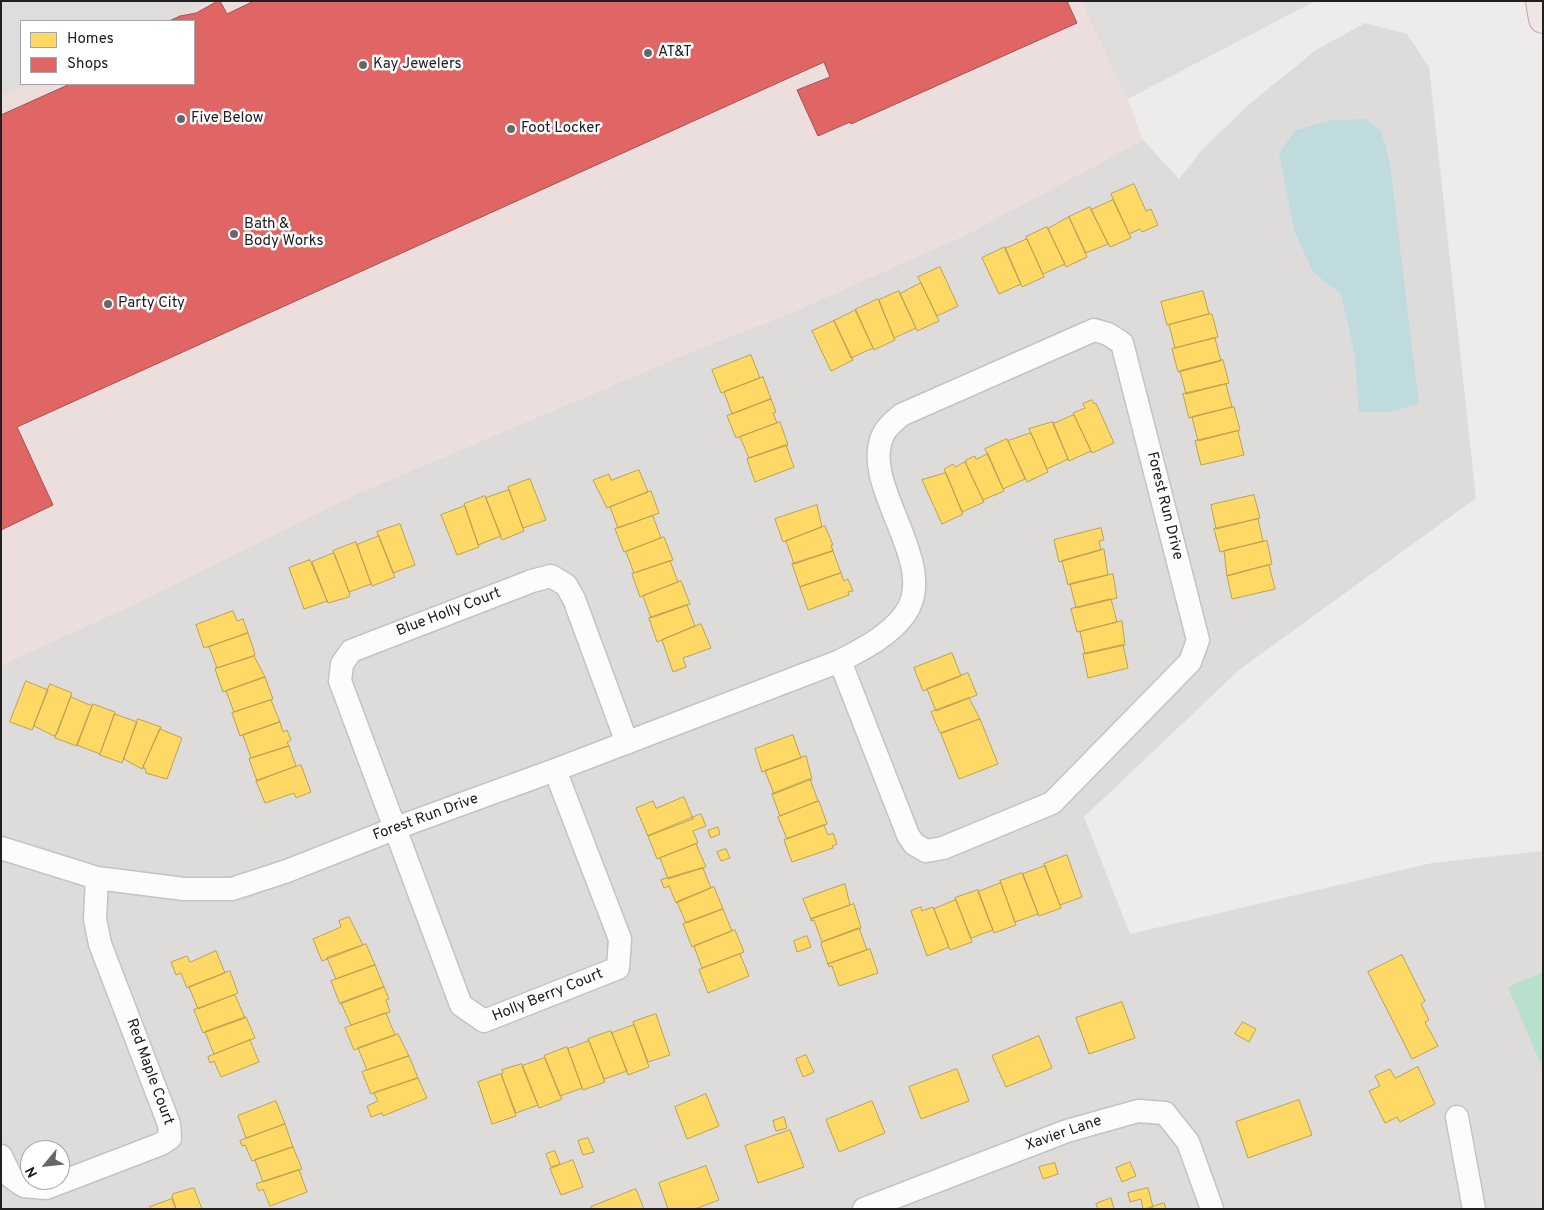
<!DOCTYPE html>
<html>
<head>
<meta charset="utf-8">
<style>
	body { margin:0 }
	#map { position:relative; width:1544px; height:1210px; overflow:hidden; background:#eeecea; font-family:Overpass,sans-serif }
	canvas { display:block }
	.frame { position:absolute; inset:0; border:2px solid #202020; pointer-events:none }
	.legend { position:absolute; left:20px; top:20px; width:175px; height:65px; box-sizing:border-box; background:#fff; border:1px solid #a6a6a6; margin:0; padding:6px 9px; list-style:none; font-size:15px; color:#202020 }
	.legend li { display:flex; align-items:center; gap:10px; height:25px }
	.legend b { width:25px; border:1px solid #a6a6a6 }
	.north { position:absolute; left:20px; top:1140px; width:50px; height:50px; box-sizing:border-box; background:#fff; border:1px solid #a6a6a6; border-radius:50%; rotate:242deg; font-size:14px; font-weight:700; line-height:20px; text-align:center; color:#202020 }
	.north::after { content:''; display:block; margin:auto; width:18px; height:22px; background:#686767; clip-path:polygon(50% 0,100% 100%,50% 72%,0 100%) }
</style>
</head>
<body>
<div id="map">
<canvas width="1544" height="1210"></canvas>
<div class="frame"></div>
<ul class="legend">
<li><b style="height:14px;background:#ffd966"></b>Homes</li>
<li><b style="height:14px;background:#e06666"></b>Shops</li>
</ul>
<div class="north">N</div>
</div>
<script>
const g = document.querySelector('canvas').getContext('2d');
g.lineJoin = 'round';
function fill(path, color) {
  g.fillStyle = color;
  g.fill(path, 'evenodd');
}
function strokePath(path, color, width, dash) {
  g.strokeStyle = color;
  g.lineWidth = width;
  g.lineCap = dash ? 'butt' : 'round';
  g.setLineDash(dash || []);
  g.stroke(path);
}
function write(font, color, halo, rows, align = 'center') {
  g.font = font + ' Overpass,sans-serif';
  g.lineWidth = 5;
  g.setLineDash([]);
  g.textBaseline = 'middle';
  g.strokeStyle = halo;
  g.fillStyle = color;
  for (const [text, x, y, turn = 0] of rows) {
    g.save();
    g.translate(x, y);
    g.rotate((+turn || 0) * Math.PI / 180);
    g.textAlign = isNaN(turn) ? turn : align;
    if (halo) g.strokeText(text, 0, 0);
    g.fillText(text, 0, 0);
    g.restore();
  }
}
fill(new Path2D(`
	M1365,23L1407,34L1429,67L1476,498L1239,670L1084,817L1130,934L1432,863L1543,851V1209H1V665L130,606L361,492L686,354L793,312L965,235L1143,140L1179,179L1202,150L1247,106L1316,50ZM30,1150H60V1180H30Z`), '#dddcdb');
fill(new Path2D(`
	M1,1H1315L1128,99L1143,140L965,235L793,312L686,354L361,492L130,606L1,665ZM21,21H194V84H21Z`), '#ebdedd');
fill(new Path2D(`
	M1543,972V1069L1508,987Z`), '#b9e0cc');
fill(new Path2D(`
	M1,1H211L167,21H21V84H28L1,96Z
	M1082,1H1315L1127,99Z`), '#dedddc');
fill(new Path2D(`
	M1366,119L1381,131L1390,164L1419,404L1389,412H1359L1354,351L1341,294L1313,272L1294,230L1279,154L1295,130L1333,120Z`), '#c0dbde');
const homes = new Path2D(`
	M1134,184L1146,211L1151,209L1158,225L1142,232L1140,229L1129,234L1111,194Z
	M1113,200L1131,238L1110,247L1091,210Z
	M1090,207L1108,244L1086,253L1069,217Z
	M1069,217L1087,257L1066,267L1048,229Z
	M1047,227L1065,264L1043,274L1026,237Z
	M1027,239L1044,277L1022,287L1005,249Z
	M1005,247L1021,284L999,294L982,258Z
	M940,267L958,306L937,316L918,277Z
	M921,283L939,321L917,331L900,294Z
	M899,291L916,328L894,338L879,300Z
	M1203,291L1209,314L1167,325L1161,302Z
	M878,299L895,340L874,350L855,310Z
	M856,310L873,348L851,358L834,321Z
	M1209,314H1212L1218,337L1175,348L1169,325Z
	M834,321L853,360L831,371L812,331Z
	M1215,338L1221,361L1178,372L1172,349Z
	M751,355L760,378L721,393L712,370Z
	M1223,360L1229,383L1186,394L1180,371Z
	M763,377L771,399L732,414L724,392Z
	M1226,384L1232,407L1189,418L1183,394Z
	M771,399L776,412L773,413L777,423L736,438L727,416Z
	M1092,400L1094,404L1096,403L1114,443L1092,453L1073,413L1085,408L1083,404Z
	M1232,407H1234L1240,430L1198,441L1192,417Z
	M1074,415L1091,451L1069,461L1053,424Z
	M780,422L788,445L749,458L740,437Z
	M1053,422L1068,459L1047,469L1029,429Z
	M1238,431L1244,455L1201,465L1195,441Z
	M1031,433L1048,472L1027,482L1008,441Z
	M1007,439L1025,479L1003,489L985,449Z
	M786,445L794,467L755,482L747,459Z
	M988,454L1004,491L983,500L966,464V460L975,456L976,459Z
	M965,462L984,502L962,512L944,469L953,464L955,467Z
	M639,470L648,492L607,508L593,480L609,474L611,480Z
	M946,473L963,514L942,524L922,480Z
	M530,479L546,520L523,528L508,487Z
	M509,490L524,531L502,540L486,498Z
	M651,491L659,513L618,528L610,507Z
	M1254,495L1260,518L1216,529L1211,505Z
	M485,496L501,536L478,545L464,504Z
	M817,505L822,527L783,542L775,519Z
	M465,506L479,547L457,555L441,515Z
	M653,516L661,538L624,552L615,529Z
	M1258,519L1263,541L1220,552L1214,529Z
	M400,524L415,565L393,573L377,532Z
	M825,526L833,545H831L833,551L794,564L786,541Z
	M1101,528L1104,540L1099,541L1101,550L1059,562L1054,540Z
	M379,536L395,577L372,586L357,545Z
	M664,537L673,560L634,573L626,552Z
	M1267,541L1272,564L1227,576L1224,551Z
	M356,542L371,584L349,592L333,551Z
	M1104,549L1108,575L1068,585L1062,561Z
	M833,551L841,573L800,587L792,564Z
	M334,553L350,594L349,597L328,603L312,562Z
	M310,560L327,601L304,609L289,568Z
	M670,561L678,582L640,597L632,574Z
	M1269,565L1275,589L1232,599L1227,576Z
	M841,573L844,581L848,579L853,591L848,592L849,595L808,610L800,587Z
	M1113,574L1117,598L1076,608L1070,584Z
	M681,581L690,604L651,618L643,596Z
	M1111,599L1117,622L1077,632L1071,609Z
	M687,605L695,626L657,642L649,618Z
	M233,611L237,621L243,619L248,633L204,648L196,625Z
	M1122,621L1125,645L1085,654L1080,632Z
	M701,624L711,648L683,658L686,667L673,672L662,640Z
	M248,633L255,654L254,656L217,668L209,647Z
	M1123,645L1128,668L1088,678L1083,654Z
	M952,653L961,676L923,691L914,668Z
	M254,656L265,677L223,692L215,669Z
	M968,673L977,695L936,711L927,689Z
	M265,677L273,699L234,712L226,691Z
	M26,681L48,690L32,730L10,722Z
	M50,684L72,693L57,734L54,736L34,726Z
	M71,697L92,706L77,746L55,738Z
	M969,698L980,719L940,733L931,712Z
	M271,700L280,722L240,736L232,713Z
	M93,704L115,712L100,754L77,745Z
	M115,714L137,722L122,763L100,755Z
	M138,719L161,727L142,769L124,759Z
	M980,719L998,764L959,779L941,734Z
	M280,722L283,732L287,730L291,740L287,742L289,746L251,758L243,735Z
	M160,729L182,738L167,779L146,773L145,768H143Z
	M793,735L801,758L762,772L755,749Z
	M289,746L296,766L257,781L249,759Z
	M806,756L812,779L774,794L765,771Z
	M301,765L311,792L296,798L294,793L265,803L256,781Z
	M810,779L818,801L780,816L772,794Z
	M684,797L693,819L648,836L636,808L653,801L656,808Z
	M818,801H819L827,824L787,839L778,817Z
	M701,814L706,826L693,831L698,843L657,859L648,836Z
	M824,825L828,835L833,833L837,844L832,846L833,848L792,862L784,840Z
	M718,827L720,834L711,838L708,831Z
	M696,844L706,867L668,879L660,858Z
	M726,849L730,858L721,861L717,852Z
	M1067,855L1082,897L1060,905L1044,864Z
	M1045,866L1061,908L1039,916L1023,874Z
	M703,868L711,888L676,903L669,886L664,888L661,880Z
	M1022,873L1038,914L1015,922L1000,881Z
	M1001,883L1016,925L994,933L978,892Z
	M845,884L850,905L811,919L803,899Z
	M714,887L723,909L686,923L677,902Z
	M978,890L993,930L971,938L955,898Z
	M956,900L972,942L950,950L934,909Z
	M854,904L861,928L822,942L814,920L811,921V919Z
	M921,907L922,911L933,907L949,947L927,956L911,911Z
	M723,909L732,931L692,947L683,924Z
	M349,917L363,945L322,961L313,939L341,927L339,921Z
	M859,928L867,950L828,964L821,944L822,942Z
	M735,930L744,952L702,968L694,946Z
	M807,936L811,947L797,952L794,941Z
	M366,944L375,965L336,979L327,958Z
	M870,949L878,973L839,986L832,966L829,967L828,964Z
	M216,951L225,973L187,988L181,973L176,975L171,962L187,956L190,962Z
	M740,954L749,976L708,993L699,970Z
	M1402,955L1425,1001L1421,1004L1429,1020L1425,1022L1438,1046L1412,1059L1368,972Z
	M375,965L384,987L340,1004L331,981Z
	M230,971L238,993L198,1009L189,987Z
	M384,987L389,999L386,1000L390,1012L351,1025L341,1003Z
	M235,995L245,1018L203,1033L194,1010Z
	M1122,1002L1135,1038L1089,1054L1076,1018Z
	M386,1013L395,1035L354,1050L345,1028Z
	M656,1014L670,1055L648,1062L633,1022Z
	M246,1017L255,1038L214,1054L205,1032Z
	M1243,1022L1256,1029L1249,1042L1235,1034Z
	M634,1025L649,1067L628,1075L612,1033Z
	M611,1031L627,1071L604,1079L588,1039Z
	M398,1034L409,1056L367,1070L358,1048Z
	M1039,1036L1052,1068L1006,1087L992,1056Z
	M250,1040L259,1062L221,1077L214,1061L210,1063L208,1057Z
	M589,1041L605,1082L583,1090L568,1049Z
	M567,1047L582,1088L560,1096L544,1056Z
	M806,1055L814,1072L803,1077L796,1059Z
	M409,1056L418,1078L371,1094L362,1072Z
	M545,1058L562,1099L539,1108L522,1066Z
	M522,1064L538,1105L516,1113L501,1074L503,1073L502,1070Z
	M1418,1067L1435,1104L1400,1122L1397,1117L1385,1123L1369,1091L1380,1086L1375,1076L1390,1069L1395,1078Z
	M957,1069L969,1101L921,1119L909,1087Z
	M501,1074L516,1116L492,1124L478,1082Z
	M418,1078L427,1098L383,1116L382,1113L371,1117L367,1106L378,1101L374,1093Z
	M706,1094L719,1126L687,1139L675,1107Z
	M1299,1100L1312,1135L1248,1158L1236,1122Z
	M276,1101L285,1124L246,1138L238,1116Z
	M872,1101L885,1133L839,1152L826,1120Z
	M784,1117L787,1128L776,1131L773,1121Z
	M285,1124L293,1147L252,1161L245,1145L242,1146L240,1141Z
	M790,1130L804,1167L758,1183L745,1146Z
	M588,1138L594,1152L583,1155L578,1141Z
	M293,1147L302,1169L263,1182L255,1160Z
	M555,1151L560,1164L551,1167L546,1154Z
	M573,1160L583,1187L561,1195L550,1169Z
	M1130,1162L1136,1176L1122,1182L1116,1168Z
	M1055,1163L1058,1174L1043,1179L1039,1167Z
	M706,1166L719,1200L695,1209H668L659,1183Z
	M299,1170L307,1192L270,1206L263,1189L259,1191L256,1184Z
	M194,1188L202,1209H176L172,1196L173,1194Z
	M1148,1188L1153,1207L1143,1209L1141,1199L1130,1202L1128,1193Z
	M636,1189L644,1209H592L591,1207Z
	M1111,1198L1114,1209H1098L1096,1204Z
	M172,1199L176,1209H151L150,1207Z
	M1164,1203L1166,1209H1150L1149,1208Z`);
fill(homes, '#ffd966');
strokePath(homes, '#bca251', 1);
const shops = new Path2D(`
	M218,1H220L227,14L254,1H1067L1077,23L851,124L850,122L818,136L797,90L830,77L824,62L17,427L53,505L1,530V115L70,84H194V21H169L180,16L196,13Z`);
fill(shops, '#e06666');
strokePath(shops, '#a65151', 1);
const minor = new Path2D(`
	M1094,330L1108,334L1122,343L1198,640L1190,662L1052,803L943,848L926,851L914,844L908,835L840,661C863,649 889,636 905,614C941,564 859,485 883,435C886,427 895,421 901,415Z
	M555,770L620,939L618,968L484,1021L461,1005L340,681L342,664L351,651L532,581L551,576L566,585L574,599L627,743
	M1,848L97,878L184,889H232L287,871L396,828L555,770L840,661
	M1457,1117L1474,1209
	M1,1156L11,1177L24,1186L46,1188L161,1144L170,1138L169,1124L100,944L95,919L97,878
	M864,1209L1067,1131L1138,1111L1165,1113L1188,1142L1212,1209`);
const trunk = new Path2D(`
	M1540,1L1543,19`);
strokePath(minor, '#c4c3c2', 25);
strokePath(trunk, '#c0a3af', 30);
strokePath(minor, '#fcfcfc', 22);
strokePath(trunk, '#eee6e5', 28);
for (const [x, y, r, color] of [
	[648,53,5,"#686767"],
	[363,65,5,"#686767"],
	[181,119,5,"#686767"],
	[511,129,5,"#686767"],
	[234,234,5,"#686767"],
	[108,304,5,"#686767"]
]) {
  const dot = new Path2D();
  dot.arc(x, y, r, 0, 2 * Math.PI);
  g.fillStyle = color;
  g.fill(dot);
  strokePath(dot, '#fff', 2);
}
write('15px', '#202020', '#fff', [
	["AT&T",658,53],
	["Kay Jewelers",373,65],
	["Five Below",191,119],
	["Foot Locker",521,129],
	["Bath &",244,225],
	["Body Works",244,242],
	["Party City",118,304]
], 'left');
write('15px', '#202020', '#fff', [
	["Forest Run Drive",1164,506,76],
	["Blue Holly Court",449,613,-21],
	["Forest Run Drive",426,818,-20],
	["Holly Berry Court",548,996,-22],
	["Red Maple Court",149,1072,70],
	["Xavier Lane",1064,1134,-19]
]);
</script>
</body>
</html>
